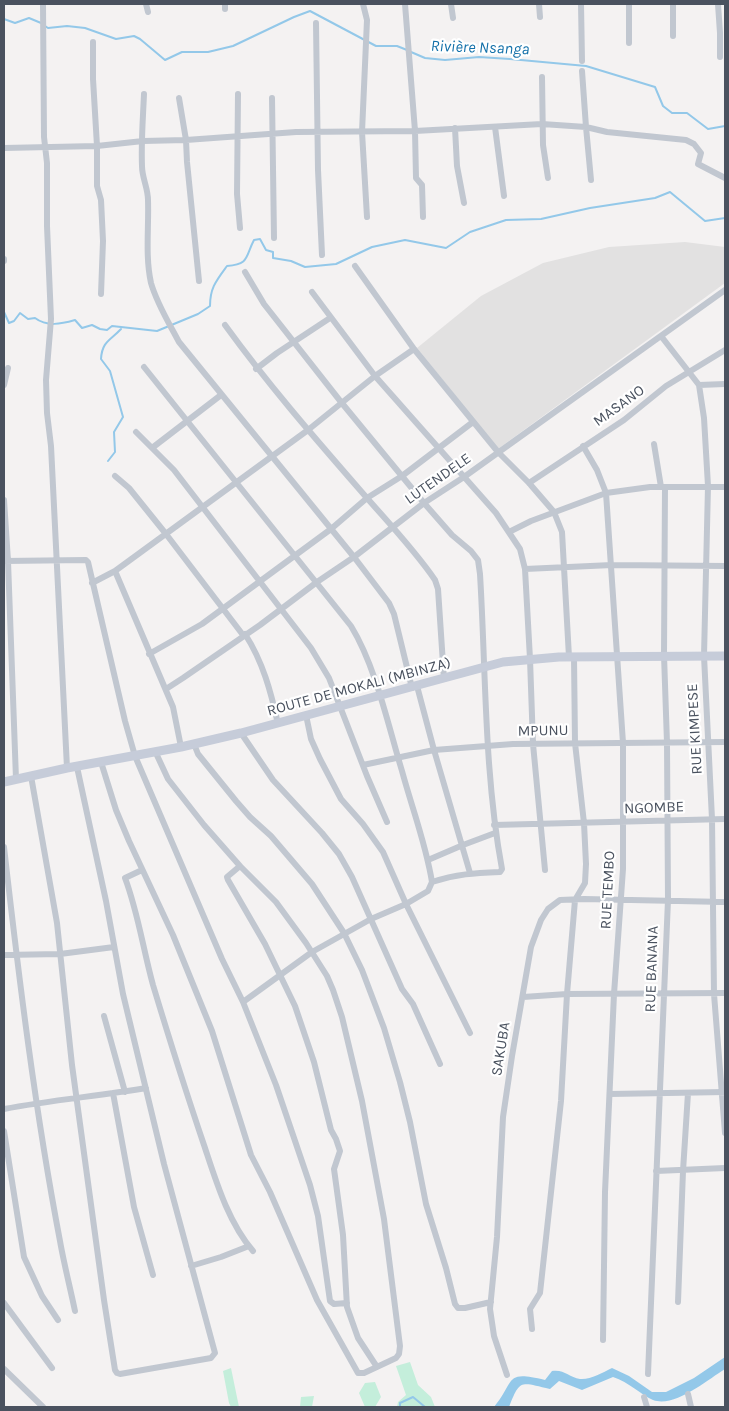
<!DOCTYPE html>
<html>
<head>
<meta charset="utf-8">
<style>
	body { margin:0 }
	#map { position:relative; width:729px; height:1411px; overflow:hidden; background:#f4f2f2; font-family:Karla,sans-serif }
	canvas { display:block }
	.frame { position:absolute; inset:0; border:5px solid #4a525f; pointer-events:none }
</style>
</head>
<body>
<div id="map">
<canvas width="729" height="1411"></canvas>
<div class="frame"></div>
</div>
<script>
const g = document.querySelector('canvas').getContext('2d');
g.lineJoin = 'round';
function fill(path, color) {
  g.fillStyle = color;
  g.fill(path, 'evenodd');
}
function strokePath(path, color, width, dash) {
  g.strokeStyle = color;
  g.lineWidth = width;
  g.lineCap = dash ? 'butt' : 'round';
  g.setLineDash(dash || []);
  g.stroke(path);
}
function write(font, color, halo, rows, align = 'center') {
  g.font = font + ' Karla,sans-serif';
  g.lineWidth = 4.5;
  g.setLineDash([]);
  g.textBaseline = 'middle';
  g.strokeStyle = halo;
  g.fillStyle = color;
  for (const [text, x, y, turn = 0] of rows) {
    g.save();
    g.translate(x, y);
    g.rotate((+turn || 0) * Math.PI / 180);
    g.textAlign = isNaN(turn) ? turn : align;
    if (halo) g.strokeText(text, 0, 0);
    g.fillText(text, 0, 0);
    g.restore();
  }
}
fill(new Path2D(`
	M685,242L725,247V283L498,449L417,348L481,296L543,263L609,247Z`), '#e2e1e1');
fill(new Path2D(`
	M410,1362L418,1385L431,1397L435,1407H397L398,1402L406,1395L396,1366Z
	M231,1368L239,1407H231L229,1403L223,1371Z
	M375,1382L381,1397L375,1407H365L359,1393L365,1383Z
	M314,1396L312,1407H300L301,1397Z`), '#c4eedb');
fill(new Path2D(`
	M725,1357V1369C707,1380 675,1408 653,1400C641,1395 629,1382 613,1377L582,1390L559,1381L550,1389C520,1382 520,1379 509,1407H494C516,1381 503,1370 545,1380L552,1371C564,1369 569,1377 580,1379C590,1380 602,1373 612,1368L629,1376L652,1392H666L694,1378Z`), '#93c8e9');
strokePath(new Path2D(`
	M4,19L15,23L29,18L41,23
	M45,26L48,28L67,26L85,28L116,39L134,36L140,39L165,60L182,52H208L233,46L294,17L310,11L376,46H397L407,50
	M411,52L425,58L445,60L479,57L510,59L586,66L655,87L663,106L672,113H687L708,129L725,126
	M4,312L9,323L14,321L20,313L28,319L35,318C47,327 61,324 75,320L82,328L92,325L100,329L107,330L112,326L157,331L198,314L210,306C210,288 216,281 227,266C250,264 245,257 254,240L260,239L266,250L273,252V258L291,261L305,267L336,264L372,247L405,240L446,248L470,232L506,220L541,219L590,208L655,198L670,192L705,221L725,218
	M108,461L115,452L114,432L123,417L110,371L101,359C102,341 111,340 121,329
	M400,1407V1403L413,1397L425,1407`), '#93c8e9', 2);
strokePath(new Path2D(`
	M43,4L44,137L47,163V226L51,319L46,380L47,413L51,446L67,768
	M146,4L148,12
	M225,4V9
	M363,4L367,20L362,132L367,217
	M405,4L415,131L416,178L422,185L423,217
	M451,4L453,18
	M539,4L540,17
	M581,4L582,61
	M629,4V43
	M673,4V36
	M718,4L720,33V57
	M316,23L318,170L322,255
	M93,42V79L97,146V186L101,200L103,241L101,294
	M582,71L586,127L591,180
	M542,77L543,145L548,178
	M144,94C143,118 141,142 142,166C142,178 148,188 148,200C149,227 145,256 151,283C157,304 169,323 179,342L354,557L389,603L394,614L412,688
	M238,94L237,194L240,228
	M179,98L186,140L187,162L199,281
	M272,98L274,238
	M495,127L504,196
	M455,128L457,166L464,203
	M4,148L97,146L143,141L186,140L296,132L415,131L542,124L586,127L607,132L686,140L694,144L701,153L698,164L725,178
	M4,259V261
	M355,266L414,349L498,452L529,483L554,512L562,532L569,657
	M312,292L375,376L496,513L520,549L525,569L530,659L533,744L545,870
	M225,325C267,383 313,436 360,490C384,518 414,549 435,580L438,589L444,679
	M661,336L699,385L704,418L708,486L704,656L712,819L714,994L725,1133
	M144,367L351,626C376,667 388,725 402,771C412,808 426,844 432,882
	M256,369L277,353L330,318
	M4,385L8,368
	M699,385L725,384
	M136,432L174,470L311,648L329,678L367,776L387,822
	M654,444L661,487
	M583,446L597,470L606,493L623,743V869L614,994L605,1192L603,1340
	M152,448L221,395
	M115,476L129,488L166,534L243,635
	M529,483L624,420L666,386L725,350
	M4,500L8,561L16,779
	M509,532L531,521L606,493L650,487H725
	M4,561L86,560L88,562L125,721L135,756L222,959L243,1002L276,1085L310,1185L318,1216L330,1301L334,1304L347,1303
	M525,569L612,565L725,566
	M92,583L115,571
	M245,634C263,662 271,692 278,724
	M149,654L202,624L331,529L367,498L402,476L473,422
	M417,686L434,750L470,873
	M166,689L183,678L260,625L317,582L354,557L424,503L464,477L725,290
	M306,715L311,739L320,759L341,799L363,824L383,852L406,904L470,1033
	M241,733L273,780L322,833L339,854L352,877L402,989L413,1004L440,1064
	M194,744L198,754L236,801L250,817L271,836L312,884L344,933L362,970L384,1028L400,1082L410,1122L426,1204L446,1268L455,1304L458,1308H465L491,1302
	M181,747L173,707L115,571L308,430L375,376L414,349
	M101,762L116,810L129,841L173,935L212,1031L251,1155L270,1192L317,1300L358,1373H364L396,1358L399,1354L400,1346L384,1219L362,1101L342,1017L333,990L327,976L306,943L276,902L240,866L204,825L168,779L155,751
	M363,765L434,750L513,744L725,742
	M31,776L57,923L72,1065L104,1300L115,1370L117,1373L120,1374L211,1358L215,1353L164,1164L123,994L106,901L77,767
	M494,825L725,819
	M4,847C19,979 35,1110 60,1241C64,1264 70,1287 75,1311
	M428,860L463,845L495,833
	M240,866L227,877L228,880L265,944L295,1006L314,1062L331,1130L336,1139L340,1151L334,1169L343,1235L347,1307L358,1338L377,1367
	M142,870L125,878C138,912 143,949 153,985C169,1038 186,1092 204,1145C216,1181 228,1222 253,1251
	M4,955L60,954L114,947
	M523,997L567,994L725,993
	M243,1002L312,952L371,919L406,904L428,891L432,882C456,874 475,873 500,872L502,869C484,772 486,672 480,574L478,560L471,551L452,535L424,503L341,402L264,304L245,272
	M104,1016L125,1092
	M113,1093L134,1207L153,1275
	M610,1094L725,1092
	M4,1109C51,1100 99,1096 146,1088
	M4,1131L24,1257L42,1296L58,1320
	M656,1171L725,1168
	M191,1266L221,1257L249,1246
	M678,1302L683,1171L688,1093
	M4,1303L52,1368
	M532,1329L530,1309L540,1293L561,1101L567,994L575,900L585,883L586,864L584,823L575,743L574,657
	M4,1369L43,1407
	M648,1374L668,900L667,743L664,655L665,487
	M507,1375L494,1336L490,1309L497,1237L503,1117L512,1056L531,947L541,920L548,909L560,900L584,899L725,902
	M688,1394L691,1407
	M644,1397L647,1407`), '#c1c7d0', 6);
strokePath(new Path2D(`
	M4,782L67,768L181,747L241,733L503,662L559,657L725,656`), '#c6ccd9', 9);
write('15px', '#4a525f', '#fff', [
	["MASANO",619,406,-36],
	["LUTENDELE",438,479,-35],
	["ROUTE DE MOKALI (MBINZA)",359,687,-15],
	["RUE KIMPESE",695,729,-93],
	["MPUNU",543,731,-1],
	["NGOMBE",654,808,-2],
	["RUE TEMBO",608,890,-87],
	["RUE BANANA",652,969,-88],
	["SAKUBA",501,1049,-81]
]);
write('italic 16px', '#1370a9', '#fff', [
	["Rivière Nsanga",480,48,2]
]);
</script>
</body>
</html>
